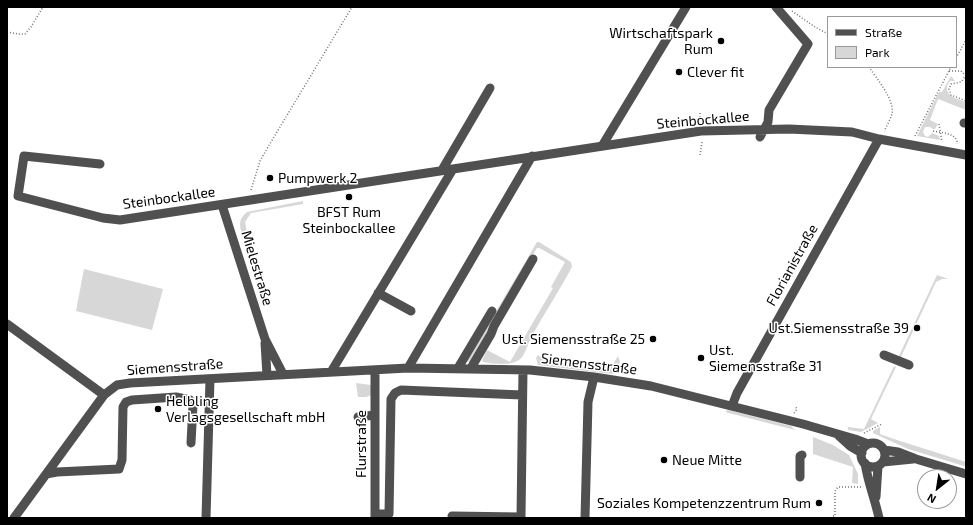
<!DOCTYPE html>
<html>
<head>
<meta charset="utf-8">
<style>
	body { margin:0 }
	#map { position:relative; width:973px; height:525px; overflow:hidden; background:#fff; font-family:"Exo 2",sans-serif }
	canvas { display:block }
	.frame { position:absolute; inset:0; border:8px solid #000; pointer-events:none }
	.legend { position:absolute; left:827px; top:16px; width:130px; height:52px; box-sizing:border-box; background:#fff; border:1px solid #999; margin:0; padding:5px 7px; list-style:none; font-size:12px; color:#000 }
	.legend li { display:flex; align-items:center; gap:8px; height:20px }
	.legend b { width:20px; border:1px solid #999 }
	.north { position:absolute; left:917px; top:469px; width:40px; height:40px; box-sizing:border-box; background:#fff; border:1px solid #999; border-radius:50%; rotate:210deg; font-size:11px; font-weight:700; line-height:16px; text-align:center; color:#000 }
	.north::after { content:''; display:block; margin:auto; width:14px; height:18px; background:#000; clip-path:polygon(50% 0,100% 100%,50% 72%,0 100%) }
</style>
</head>
<body>
<div id="map">
<canvas width="973" height="525"></canvas>
<div class="frame"></div>
<ul class="legend">
<li><b style="height:5px;background:#505050"></b>Straße</li>
<li><b style="height:11px;background:#d7d7d7"></b>Park</li>
</ul>
<div class="north">N</div>
</div>
<script>
const g = document.querySelector('canvas').getContext('2d');
g.lineJoin = 'round';
function fill(path, color) {
  g.fillStyle = color;
  g.fill(path, 'evenodd');
}
function strokePath(path, color, width, dash) {
  g.strokeStyle = color;
  g.lineWidth = width;
  g.lineCap = dash ? 'butt' : 'round';
  g.setLineDash(dash || []);
  g.stroke(path);
}
function write(font, color, halo, rows, align = 'center') {
  g.font = font + ' "Exo 2",sans-serif';
  g.lineWidth = 3;
  g.setLineDash([]);
  g.textBaseline = 'middle';
  g.strokeStyle = halo;
  g.fillStyle = color;
  for (const [text, x, y, turn = 0] of rows) {
    g.save();
    g.translate(x, y);
    g.rotate((+turn || 0) * Math.PI / 180);
    g.textAlign = isNaN(turn) ? turn : align;
    if (halo) g.strokeText(text, 0, 0);
    g.fillText(text, 0, 0);
    g.restore();
  }
}
fill(new Path2D(`
	M951,76L955,81H950C940,94 956,99 966,102V110L938,99L930,120L938,124L935,129H933L930,127H925L923,132L925,136L928,137L932,133L939,136L940,140L917,136L939,92H942Z
	M303,201V204L251,213L245,222L248,236L243,237C240,227 237,220 247,212Z
	M537,242H539L571,262L572,267C559,292 542,316 529,342C527,347 524,357 519,360C510,366 494,364 483,362L482,360L487,350L510,362L553,288L551,287L565,262L539,248H537L486,333L472,361L469,362L467,361L469,357Z
	M84,269L163,289L152,330L76,311Z
	M937,275L948,279H942L936,282L900,359L898,358Z
	M538,355L550,363L610,369L618,356L620,362L615,371L612,374L538,365L536,358Z
	M894,366L896,367L871,419L878,423L861,432L848,430V427L864,429Z
	M356,383L371,385V395L366,397H358Z
	M728,410L791,426L795,430L725,412Z
	M880,427V434L891,438L966,462V465L964,466L908,449L873,433V431Z
	M813,437L833,445L849,455L858,474V484L852,483L853,467L813,454Z`), '#d7d7d7');
strokePath(new Path2D(`
	M792,11L815,27L828,34
	M7,32L19,34H25L31,27L43,7
	M956,58L966,40
	M869,67C877,79 895,100 892,114C890,120 887,126 884,131
	M949,71H961L965,75
	M966,75L961,82L951,84L949,89L951,95L966,101
	M700,113V122
	M939,124L942,142
	M933,131C942,133 951,132 957,140V144
	M915,136L951,67
	M700,155L702,142
	M251,190L260,161L268,147L352,7
	M794,413L797,409L795,406
	M864,433L882,424
	M833,516H835V491L838,487H862`), '#727272', 1.5, [1, 2]);
strokePath(new Path2D(`
	M964,123H966
	M760,137L768,122L769,110L808,44L776,7
	M602,146L686,7
	M100,164L24,156L18,196L103,218L120,220L701,131L789,129L852,132L879,139L966,155
	M442,170L490,88
	M222,205L265,339L283,374
	M378,293L411,311
	M7,324L104,395
	M265,343L267,375
	M884,355L909,365
	M408,368L532,156
	M458,368L492,311
	M471,368L491,334L494,326L533,259
	M375,370V518
	M331,372L453,169
	M732,406L737,393L879,139
	M358,417L375,415
	M839,436L850,446L862,453
	M861 455a12 12 0 1 1 24 0a12 12 0 1 1-24 0Z
	M884,450L898,452L916,459L966,474
	M883,462L913,459
	M865,463C868,483 875,499 879,518
	M46,474L57,472L119,469L122,460L123,407L126,402L132,400L176,397L190,400L193,405L191,443
	M800,477V456L802,455
	M876,497L878,466
	M375,514H389L391,399L395,393L401,390L522,395
	M452,516L521,517L523,370
	M14,518L104,395L117,385L130,383L408,368L530,370L594,377L651,386L803,424L855,439L868,444
	M206,518L210,379
	M585,518L588,402L594,377`), '#505050', 9);
for (const [x, y, r, color] of [
	[721,41,4,"#000"],
	[679,72,4,"#000"],
	[270,178,4,"#000"],
	[349,197,4,"#000"],
	[917,328,4,"#000"],
	[653,339,4,"#000"],
	[701,358,4,"#000"],
	[158,409,4,"#000"],
	[664,460,4,"#000"],
	[819,503,4,"#000"]
]) {
  const dot = new Path2D();
  dot.arc(x, y, r, 0, 2 * Math.PI);
  g.fillStyle = color;
  g.fill(dot);
  strokePath(dot, '#fff', 1.5);
}
write('14px', '#000', '#fff', [
	["Wirtschaftspark",713,33,"right"],
	["Rum",713,49,"right"],
	["Clever fit",687,72],
	["Pumpwerk 2",278,178],
	["BFST Rum",349,212,"center"],
	["Steinbockallee",349,228,"center"],
	["Ust.Siemensstraße 39",909,328,"right"],
	["Ust. Siemensstraße 25",645,339,"right"],
	["Ust.",709,350],
	["Siemensstraße 31",709,366],
	["Helbling",166,401],
	["Verlagsgesellschaft mbH",166,417],
	["Neue Mitte",672,460],
	["Soziales Kompetenzzentrum Rum",811,503,"right"]
], 'left');
write('14px', '#000', '#fff', [
	["Steinbockallee",703,120,-5],
	["Steinbockallee",169,198,-8],
	["Florianistraße",792,265,-61],
	["Mielestraße",257,268,73],
	["Siemensstraße",589,364,7],
	["Siemensstraße",175,367,-4],
	["Flurstraße",361,444,-90]
]);
</script>
</body>
</html>
